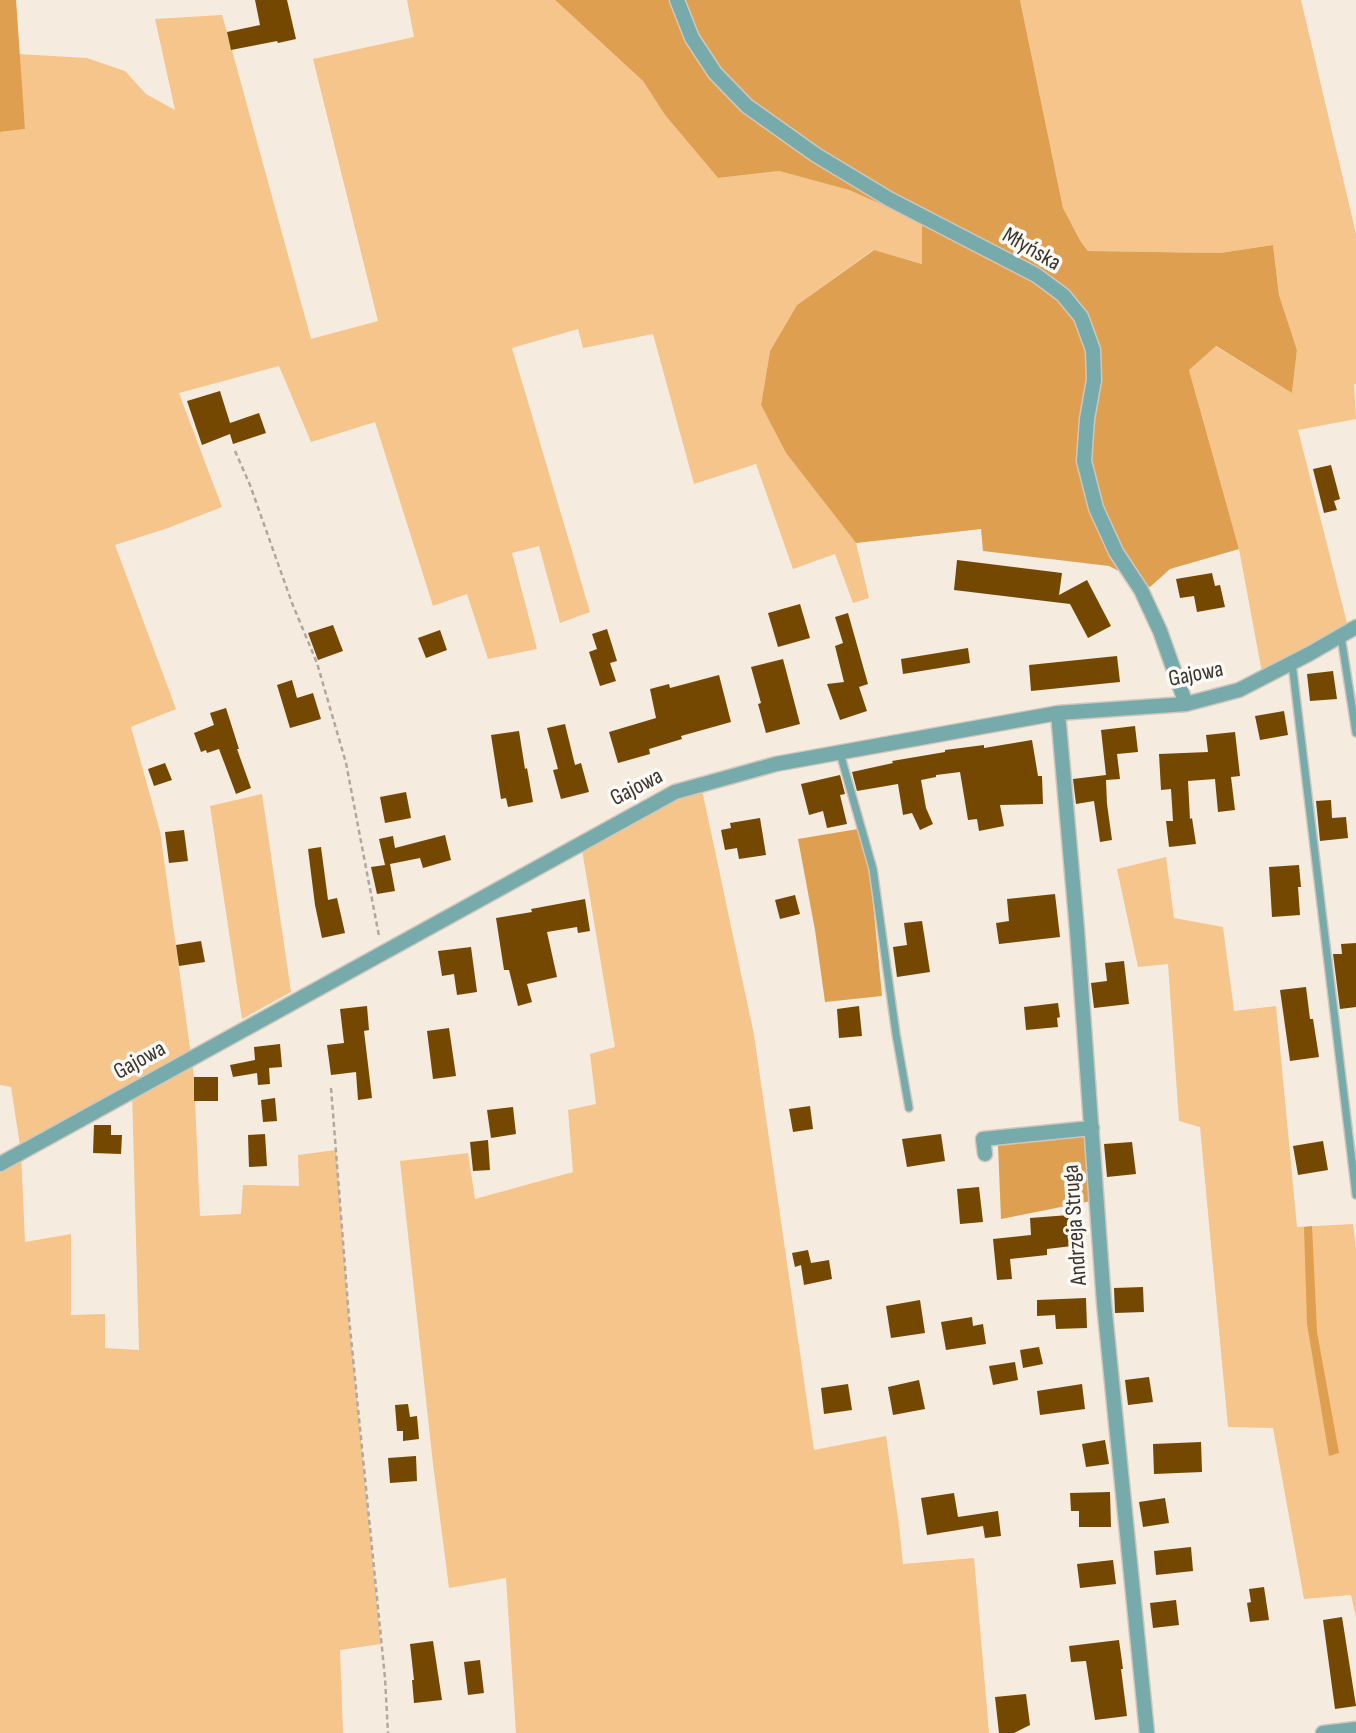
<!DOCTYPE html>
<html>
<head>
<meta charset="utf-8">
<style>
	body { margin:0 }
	canvas { display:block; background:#f5ebdf }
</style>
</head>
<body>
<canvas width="1356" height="1733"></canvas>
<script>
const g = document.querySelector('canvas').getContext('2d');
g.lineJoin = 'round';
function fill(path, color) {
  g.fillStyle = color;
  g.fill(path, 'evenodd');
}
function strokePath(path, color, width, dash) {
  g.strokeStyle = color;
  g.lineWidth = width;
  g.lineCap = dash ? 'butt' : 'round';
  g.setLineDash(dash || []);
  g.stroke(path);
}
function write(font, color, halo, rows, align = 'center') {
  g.font = font + ' "Sofia Sans Condensed",sans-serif';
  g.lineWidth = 7;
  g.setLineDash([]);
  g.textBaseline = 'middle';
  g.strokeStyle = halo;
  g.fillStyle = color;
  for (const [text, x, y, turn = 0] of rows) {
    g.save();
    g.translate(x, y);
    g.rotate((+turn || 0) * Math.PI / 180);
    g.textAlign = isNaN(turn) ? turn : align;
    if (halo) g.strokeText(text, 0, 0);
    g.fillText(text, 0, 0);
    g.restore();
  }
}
fill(new Path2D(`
	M407,0H555L643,81L665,115L718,178L779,171L849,190L922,221L923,264L873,250L797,305L770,351L761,405L786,453L856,543L869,598L853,603L835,554L793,569L756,464L694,484L653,334L583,348L578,329L512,348L590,612L560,623L539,546L512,553L537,649L488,659L467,594L433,606L375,422L311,442L279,366L179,393L222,507L168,528L115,545L176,709L131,727L160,831L194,1077L200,1216L241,1214L243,1185L299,1186L298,1155L336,1150L349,1318L381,1644L340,1650L343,1733H0V1164L21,1152L11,1087L0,1085V132L25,129L18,54L87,58L125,71L146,94L175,110L155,19L222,15L227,32L311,339L378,321L313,59L414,37ZM132,1091L139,1350L105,1348V1314L71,1315V1234L25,1242L21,1153Z
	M1020,0H1301L1356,234V384H1354L1356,419L1298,430L1349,631L1263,678L1239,549L1189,370L1215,346L1292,393L1297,350L1279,295L1273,245L1220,253L1088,251L1081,242L1063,208Z
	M701,785L754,1035L814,1450L886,1436L899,1525L903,1564L974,1558L989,1733H516L506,1578L449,1588L433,1464L400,1161L468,1153L475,1199L573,1172L568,1110L596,1104L590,1054L615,1047L581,844Z
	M262,794L291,992L242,1019L210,806Z
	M1166,857L1174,918L1223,927L1234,1011L1276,1006L1297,1227L1353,1224L1356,1249V1617L1351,1595L1304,1599L1273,1428L1228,1427L1200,1127L1179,1121L1168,964L1138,967L1117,869Z`), '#f5c58b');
fill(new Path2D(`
	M0,0H16L25,129L0,132Z
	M555,0H1020L1063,208L1081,242L1088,251L1220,253L1273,245L1279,295L1297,350L1292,393L1216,346L1189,370L1239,549L1170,569L1150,587L1109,566L983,551L981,529L856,543L786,453L761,405L770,351L797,305L874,250L922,264V222L849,190L779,171L718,178L665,115L643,81Z
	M858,829L870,871L882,996L825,1002L815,930L798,839Z
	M1084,1136L1091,1201L1001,1219L998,1145Z
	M1312,1226L1317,1332L1339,1453L1329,1456L1307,1324L1304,1227Z`), '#de9f50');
fill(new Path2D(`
	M255,0H287L296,39L278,43L277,41L231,50L227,32L260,25Z
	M220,391L230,423L259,413L266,433L233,444L230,434L202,445L187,401Z
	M1331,465L1340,499L1334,501L1337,510L1324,513L1313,469Z
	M957,560L1062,573L1059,595L1087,580L1111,626L1088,638L1070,604L954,590Z
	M1212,573L1215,586L1220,585L1225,607L1197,612L1194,596L1180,598L1176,579Z
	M800,604L810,638L778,647L768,613Z
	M848,613L868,684L859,687L867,711L840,720L827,684L844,682L835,646L843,643L835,617Z
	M333,625L343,651L318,660L308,633Z
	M607,629L617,661L610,663L616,681L600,686L589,652L597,649L592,634Z
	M440,630L447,650L426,658L418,638Z
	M968,648L970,663L903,674L901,659Z
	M1117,656L1120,682L1031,691L1029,665Z
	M783,659L800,724L766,733L758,704L761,703L751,667Z
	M1333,671L1337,699L1310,701L1307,674Z
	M719,675L731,722L681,736L682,739L649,749L650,754L618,763L609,732L656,718L650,689L669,684L670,688Z
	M292,680L297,698L313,693L321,719L290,728L277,685Z
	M226,708L239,749H237L251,788L236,794L219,749L207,753L206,750L201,752L194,733L214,725L210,713Z
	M1284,711L1288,735L1260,740L1255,716Z
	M565,724L575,765L581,763L589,792L561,799L553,770L558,769L547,728Z
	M1135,726L1138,752L1117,754L1120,779L1106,780L1107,804L1112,840L1100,842L1094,801L1076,804L1073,779L1106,775L1101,730Z
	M519,731L525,769L527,768L533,802L508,807L506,798L501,799L491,735Z
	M1235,732L1240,776L1231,777L1235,810L1218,812L1215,779L1188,781L1190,819L1192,818L1196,844L1169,847L1166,821H1173L1171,789L1161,790L1159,754L1208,752L1206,735Z
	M1032,740L1038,776H1042L1043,804L1000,805L1004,826L979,831L977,819L968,820L960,772L936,775V777L921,780L926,808L933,824L920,830L912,813L903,815L898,784L857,791L852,772L893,763L892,761L945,752V750L984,745V748Z
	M165,763L172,780L154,786L148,769Z
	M840,775L845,794L840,795L847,824L827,828L823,811L809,815L801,784Z
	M406,792L411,818L385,823L380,797Z
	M1331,800L1332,818L1346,817L1348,838L1320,841L1316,801Z
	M760,818L766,855L739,859L737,848L725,850L721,830L731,828L730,823Z
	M184,830L188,861L169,863L165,832Z
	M445,835L451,860L423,868L420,858L390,864L395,891L377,894L371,867L385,865L379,839L393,836L395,848Z
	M321,847L328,900L337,898L345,933L322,938L315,905L308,849Z
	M1299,865L1301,887H1298L1300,915L1272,917L1269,867Z
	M1055,894L1060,937L999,944L996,923L1009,921L1007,899Z
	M795,895L800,914L780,919L775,900Z
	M585,899L590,931L578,933L577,927L547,932L557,977L527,984L532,1002L518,1006L509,970H504L496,918L532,912L531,909Z
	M922,921L930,972L897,977L893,947L907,945L904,923Z
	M201,941L205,962L179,966L176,945Z
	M1356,943V1007L1340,1009L1333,954H1342L1341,944Z
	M471,947L477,992L457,995L454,974L442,976L438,951Z
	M1124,961L1129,1004L1094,1008L1091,983L1107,981L1105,963Z
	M1306,987L1310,1019H1313L1319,1057L1290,1061L1280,990Z
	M1058,1003L1060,1017L1057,1018L1058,1027L1026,1030L1024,1007Z
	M367,1006L369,1030L364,1031L372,1098L358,1100L356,1072L331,1075L327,1045L344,1043L340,1009Z
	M859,1006L862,1036L839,1038L837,1009Z
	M449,1028L456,1076L433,1079L427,1031Z
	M280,1044L282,1067L269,1068L270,1084L258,1085L257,1073L233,1077L230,1065L255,1060L254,1047Z
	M194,1077H218V1101H194Z
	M275,1098L277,1121L263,1122L261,1100Z
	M810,1106L813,1129L793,1132L789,1109Z
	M513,1107L516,1134L491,1138L487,1110Z
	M94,1125H111V1135H122L121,1154L93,1153Z
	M265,1134L267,1166L249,1167L248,1135Z
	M941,1134L945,1161L907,1167L902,1139Z
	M488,1140L490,1170L473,1171L470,1142Z
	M1323,1141L1328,1170L1298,1175L1293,1146Z
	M1132,1142L1136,1174L1107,1177L1104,1144Z
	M979,1187L983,1222L960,1224L957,1189Z
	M1069,1215L1072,1246L1047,1249V1255L1010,1259L1012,1279L997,1280L993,1239L1031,1235L1030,1218Z
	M808,1250L811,1263L829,1260L832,1279L804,1285L801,1265L795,1267L792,1253Z
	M1143,1287L1144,1312L1115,1313L1114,1288Z
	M1086,1298L1087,1328L1056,1329L1055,1315L1037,1316V1300Z
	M920,1300L925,1333L891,1338L886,1306Z
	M972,1317L973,1326L983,1324L986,1344L946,1350L941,1322Z
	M1039,1347L1043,1364L1023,1368L1020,1350Z
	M1015,1362L1018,1380L993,1385L989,1366Z
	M1149,1377L1153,1402L1128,1405L1125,1380Z
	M919,1380L925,1409L893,1415L888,1387Z
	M848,1384L852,1410L824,1414L821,1388Z
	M1082,1384L1085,1409L1040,1415L1037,1391Z
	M408,1404L410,1417L417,1416L419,1439L403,1441V1431H397L395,1405Z
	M1105,1440L1109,1464L1086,1467L1082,1444Z
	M1201,1442L1202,1472L1154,1474L1153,1444Z
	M416,1456L417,1481L390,1483L388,1458Z
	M1110,1492L1111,1527H1079V1511H1071L1070,1493Z
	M954,1493L958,1517L998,1511L1001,1536L985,1538L983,1526L927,1535L921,1498Z
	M1165,1498L1169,1523L1143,1527L1139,1502Z
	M1191,1547L1193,1571L1156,1575L1154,1551Z
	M1113,1560L1116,1584L1080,1588L1077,1564Z
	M1264,1587L1269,1620L1250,1622L1247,1603L1251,1602L1249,1589Z
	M1176,1600L1179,1625L1153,1628L1150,1603Z
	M1342,1617L1356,1706L1335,1709L1323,1620Z
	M1119,1640L1123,1669H1121L1127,1716L1095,1720L1086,1661L1071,1662L1069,1646Z
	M433,1641L442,1700L414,1703L412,1680H414L410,1644Z
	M480,1660L484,1693L468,1695L464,1662Z
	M1026,1694L1030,1725L1014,1733H999L995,1697Z`), '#744800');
const service = new Path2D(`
	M1341,636L1356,733
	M1292,663L1356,1195
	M840,753L873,869L896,1034L909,1108`);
const minor = new Path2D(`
	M677,0L692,38L715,73L747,106L816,155L889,199L1036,275L1063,295L1081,317L1093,350L1094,380L1087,419L1084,461L1096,508L1116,552L1141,590L1160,631L1186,704
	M1058,713L1077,930L1104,1303L1147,1733
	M985,1154L983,1139L1092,1128
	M0,1164L675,792L776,764L1058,713L1186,704L1239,690L1309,654L1356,627
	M1323,1733L1356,1729`);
strokePath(service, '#cfc7bc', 10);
strokePath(minor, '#cfc7bc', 17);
strokePath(new Path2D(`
	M235,451L250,485L292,603L317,663L346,763L379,936
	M331,1088L349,1318L385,1678L388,1733`), '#b0a89f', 2.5, [5, 3.5]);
strokePath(service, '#77aaab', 7);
strokePath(minor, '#77aaab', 14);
write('23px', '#393530', '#fdf9f5', [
	["Młyńska",1031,250,30],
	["Gajowa",1196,675,-11],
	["Gajowa",637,788,-27],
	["Gajowa",140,1061,-29],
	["Andrzeja Struga",1076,1225,-94]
]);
</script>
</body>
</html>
